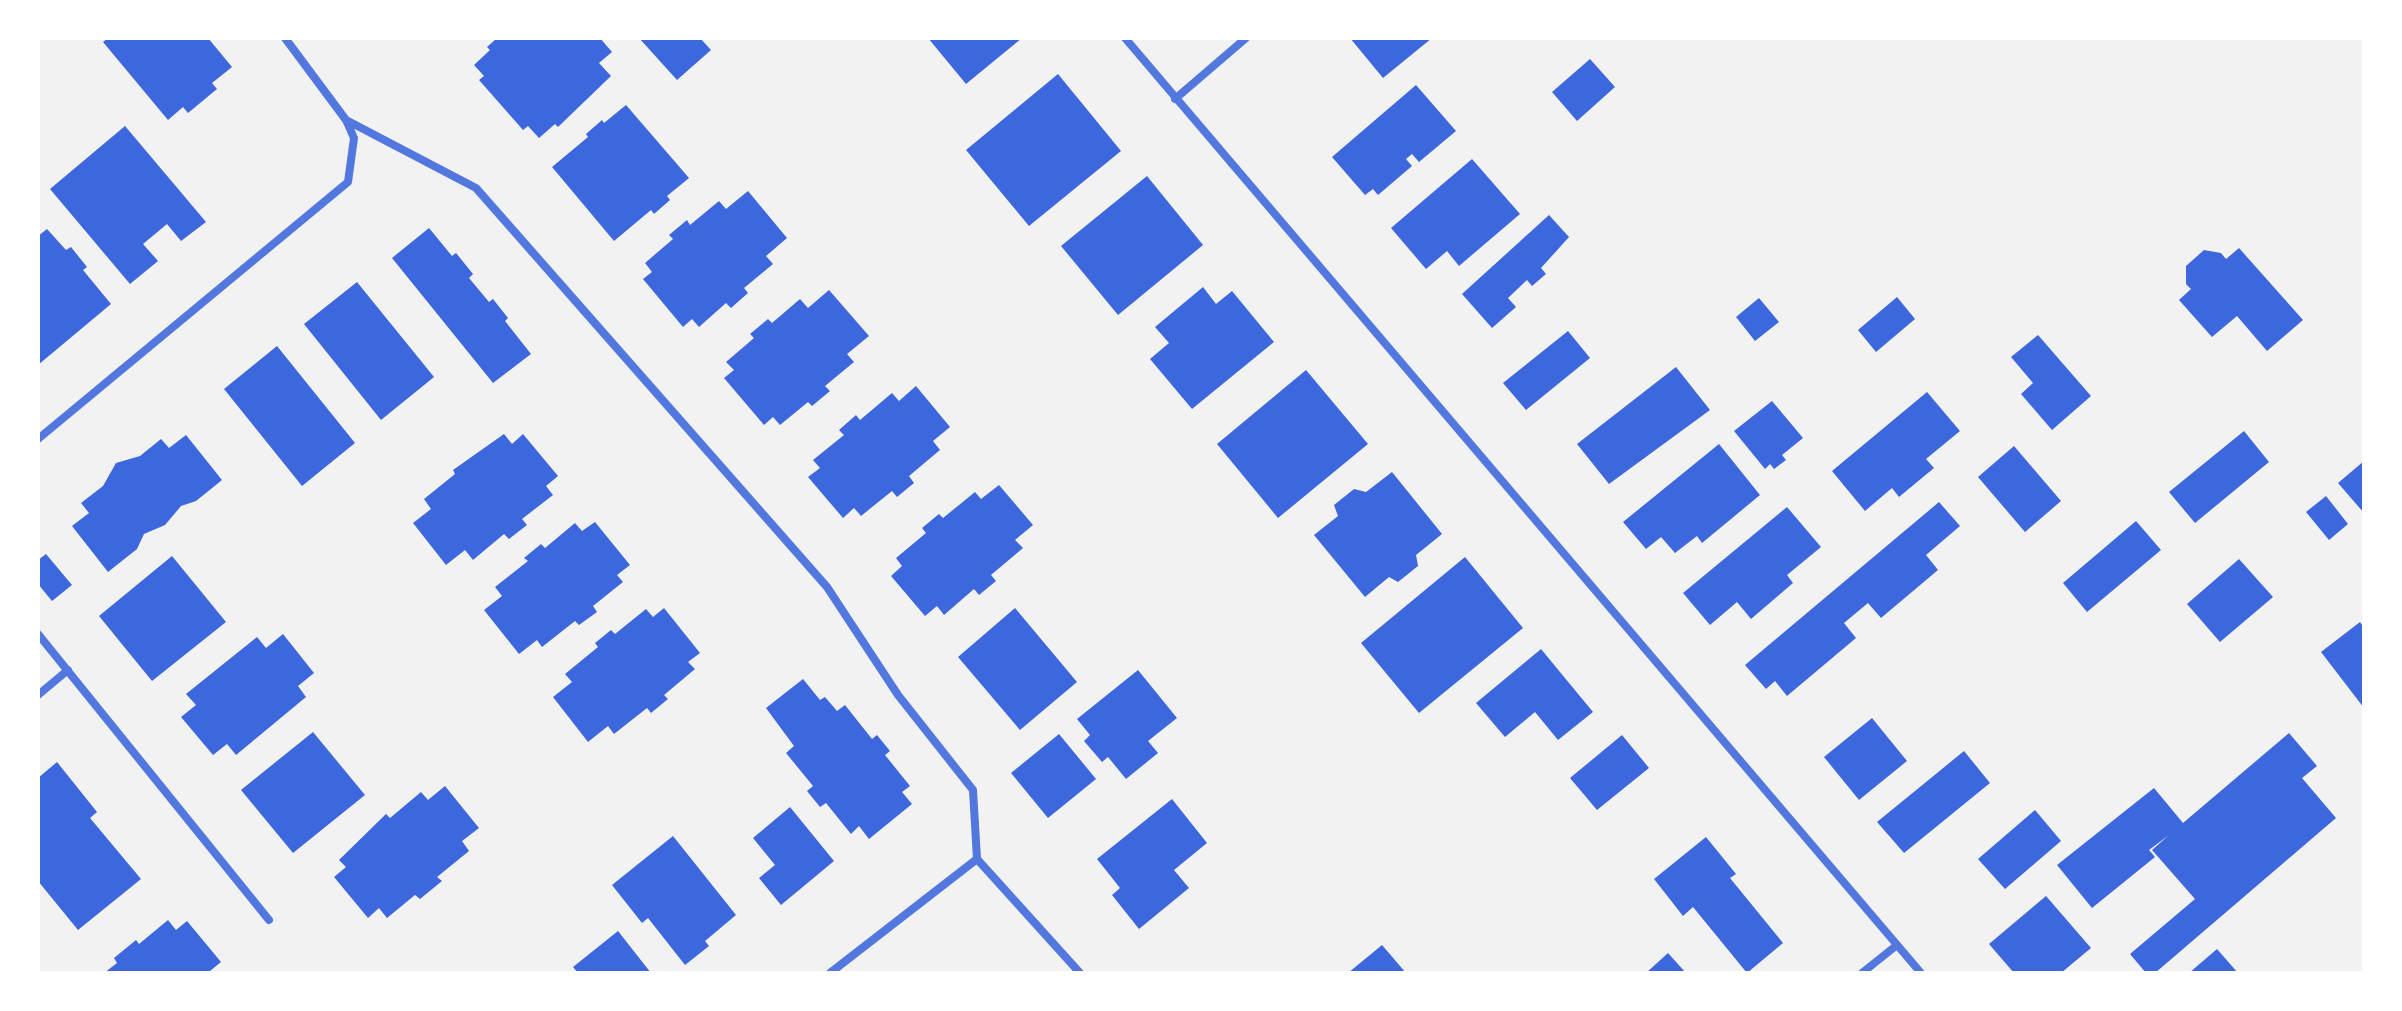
<!DOCTYPE html>
<html>
<head>
<meta charset="utf-8">
<style>
	body { margin:0 }
	#map { position:relative; width:2402px; height:1011px; overflow:hidden; background:#f2f2f2; font-family:"Space Grotesk",sans-serif }
	canvas { display:block }
	.frame { position:absolute; inset:0; border:40px solid #fff; pointer-events:none }
</style>
</head>
<body>
<div id="map">
<canvas width="2402" height="1011"></canvas>
<div class="frame"></div>
</div>
<script>
const g = document.querySelector('canvas').getContext('2d');
g.lineJoin = 'round';
function fill(path, color) {
  g.fillStyle = color;
  g.fill(path, 'evenodd');
}
function strokePath(path, color, width, dash) {
  g.strokeStyle = color;
  g.lineWidth = width;
  g.lineCap = dash ? 'butt' : 'round';
  g.setLineDash(dash || []);
  g.stroke(path);
}
fill(new Path2D(`
	M108,38H208L232,67L212,83L217,89L188,113L183,107L168,120L103,42Z
	M497,38H600L612,52L599,63L611,76L558,127L555,124L539,138L528,126L523,130L479,80L484,76L474,65L490,50L487,47Z
	M639,38H700L711,50L677,80Z
	M928,38H1022L966,84Z
	M1350,38H1432L1383,78Z
	M1590,59L1615,87L1577,121L1552,92Z
	M1058,74L1121,151L1029,226L966,150Z
	M1416,85L1456,131L1419,162L1412,154L1406,159L1412,166L1378,195L1373,189L1365,195L1332,157Z
	M626,105L689,178L667,196L670,200L654,214L651,210L614,241L552,167L588,137L586,134L602,120L604,123Z
	M125,126L206,222L181,241L167,224L143,244L158,261L130,284L50,189Z
	M1472,159L1520,214L1459,266L1447,251L1426,269L1391,228Z
	M1147,176L1203,245L1118,315L1061,246Z
	M748,191L787,238L766,256L773,264L744,288L748,293L731,308L726,303L699,327L692,319L683,327L643,279L652,272L645,263L673,239L669,235L687,220L690,225L719,201L726,209Z
	M1549,215L1569,237L1541,268L1546,274L1532,286L1527,280L1508,298L1516,307L1492,328L1462,294Z
	M429,228L452,256L456,253L473,274L469,278L489,302L493,299L508,318L505,321L531,354L493,383L392,258Z
	M47,229L66,250L71,247L87,267L83,270L111,304L38,365V236Z
	M2239,248L2303,320L2267,351L2237,316L2212,337L2179,300L2191,289L2186,284V266L2204,250L2221,253L2226,259Z
	M357,282L434,377L381,420L304,324Z
	M1203,287L1216,304L1232,291L1274,342L1192,409L1150,359L1169,343L1155,327Z
	M829,290L869,336L847,354L854,362L825,386L830,391L812,406L808,402L780,425L773,417L764,425L724,378L734,370L726,362L754,338L750,334L768,319L772,323L800,299L808,308Z
	M1897,297L1915,319L1876,352L1858,330Z
	M1759,298L1779,322L1755,341L1736,317Z
	M1568,331L1590,358L1526,410L1503,383Z
	M2038,335L2091,396L2052,430L2021,394L2033,383L2011,357Z
	M277,346L355,443L302,486L224,389Z
	M1676,367L1710,410L1609,484L1577,444Z
	M1306,370L1368,444L1278,518L1217,444Z
	M916,386L950,427L933,441L940,450L909,476L914,483L897,497L892,491L861,516L854,508L843,518L808,477L820,468L813,460L844,435L839,430L856,415L860,420L892,393L899,401Z
	M1927,392L1960,431L1926,459L1934,468L1899,497L1892,488L1865,511L1832,471Z
	M1772,401L1803,438L1782,455L1786,460L1774,469L1770,464L1765,469L1734,431Z
	M2244,431L2269,462L2195,523L2169,492Z
	M504,434L512,444L523,434L558,476L546,486L553,495L522,519L527,525L509,539L504,534L473,560L465,550L446,565L413,523L431,509L424,499L455,474L453,470Z
	M186,435L222,480L196,501L181,506L165,525L144,534L137,549L108,572L72,526L89,513L81,503L103,486L116,463L140,456L161,439L169,448Z
	M1719,444L1760,495L1702,543L1697,536L1675,553L1661,537L1646,549L1623,522Z
	M2014,446L2061,501L2025,532L1978,477Z
	M2364,461V513L2338,483Z
	M1392,472L1442,534L1416,555L1418,566L1398,582L1389,577L1365,597L1314,535L1338,516L1334,505L1354,489L1366,492Z
	M999,485L1033,525L1015,540L1023,548L991,575L996,581L979,595L974,589L944,615L937,606L925,616L891,576L902,566L896,558L926,533L922,528L939,514L943,518L975,492L981,499Z
	M2326,496L2348,524L2329,540L2306,512Z
	M1939,502L1960,526L1926,555L1938,570L1881,618L1868,603L1844,623L1856,638L1787,696L1775,681L1766,689L1745,665Z
	M1787,507L1821,547L1787,575L1793,583L1751,619L1737,602L1710,625L1683,593Z
	M2136,521L2161,550L2087,612L2063,583Z
	M595,522L630,565L617,575L623,582L593,606L597,612L579,625L575,621L542,647L537,640L519,654L484,610L502,596L495,587L528,561L524,558L541,544L545,548L575,523L582,531Z
	M46,554L72,585L52,601L38,584V560Z
	M172,556L226,622L152,681L99,616Z
	M1465,557L1523,628L1419,713L1361,643Z
	M2239,559L2273,597L2220,642L2187,604Z
	M664,608L700,653L688,662L695,669L664,695L668,699L651,713L647,708L614,734L608,726L588,742L553,697L572,682L565,674L598,647L595,643L611,630L615,634L646,609L653,617Z
	M1015,608L1077,682L1020,730L958,657Z
	M2360,622L2364,628V708L2321,652Z
	M283,634L314,673L298,686L306,697L236,755L227,744L213,755L181,717L196,705L186,694L257,637L266,648Z
	M1541,649L1593,712L1558,740L1535,712L1505,737L1476,703Z
	M1138,670L1177,718L1148,741L1158,753L1126,779L1108,757L1102,762L1084,741L1090,735L1077,719Z
	M803,679L820,700L825,697L837,711L845,705L872,739L877,735L890,751L885,755L910,786L902,792L912,804L869,839L859,826L851,834L826,803L820,807L807,791L813,786L786,753L794,746L766,708Z
	M1872,718L1907,761L1859,800L1824,757Z
	M313,732L365,795L293,853L241,790Z
	M2289,733L2317,766L2302,778L2336,818L2155,973H2146L2130,954L2195,899L2152,850L2169,835L2149,850L2155,857L2092,908L2057,865L2154,788L2183,823Z
	M1059,734L1096,779L1048,818L1011,773Z
	M1622,735L1649,768L1597,810L1570,778Z
	M1964,751L1990,783L1904,853L1877,822Z
	M57,762L97,812L90,818L141,879L78,930L38,881V778Z
	M445,786L479,828L462,841L469,851L437,877L442,881L420,899L415,895L387,918L379,908L368,918L334,877L346,867L339,860L386,814L390,818L421,792L428,800Z
	M1172,799L1207,843L1174,870L1189,888L1139,929L1112,895L1120,888L1097,859Z
	M790,807L834,861L781,905L759,878L775,865L753,838Z
	M2035,810L2061,841L2005,889L1978,859Z
	M673,836L736,915L705,941L709,946L685,965L648,918L642,923L612,885Z
	M1706,837L1736,874L1730,878L1783,943L1747,973L1693,907L1683,916L1654,879Z
	M2046,896L2091,948L2061,973H2014L1989,944Z
	M168,920L176,930L187,921L221,962L210,971L212,973H104L117,963L114,958L136,940L139,944Z
	M618,931L651,973H578L573,967Z
	M1382,945L1406,973H1348Z
	M2217,949L2238,973H2189Z
	M1668,953L1686,973H1646Z`), '#3d67dc');
strokePath(new Path2D(`
	M1125,38L1921,973
	M1175,99L1246,38
	M346,120L476,188L827,587L898,695L973,790L977,859
	M38,439L348,182L354,138L346,120L285,38
	M38,634L269,920
	M38,695L68,670
	M830,973L977,859L1080,973
	M1862,973L1897,945`), '#5277de', 8);
</script>
</body>
</html>
